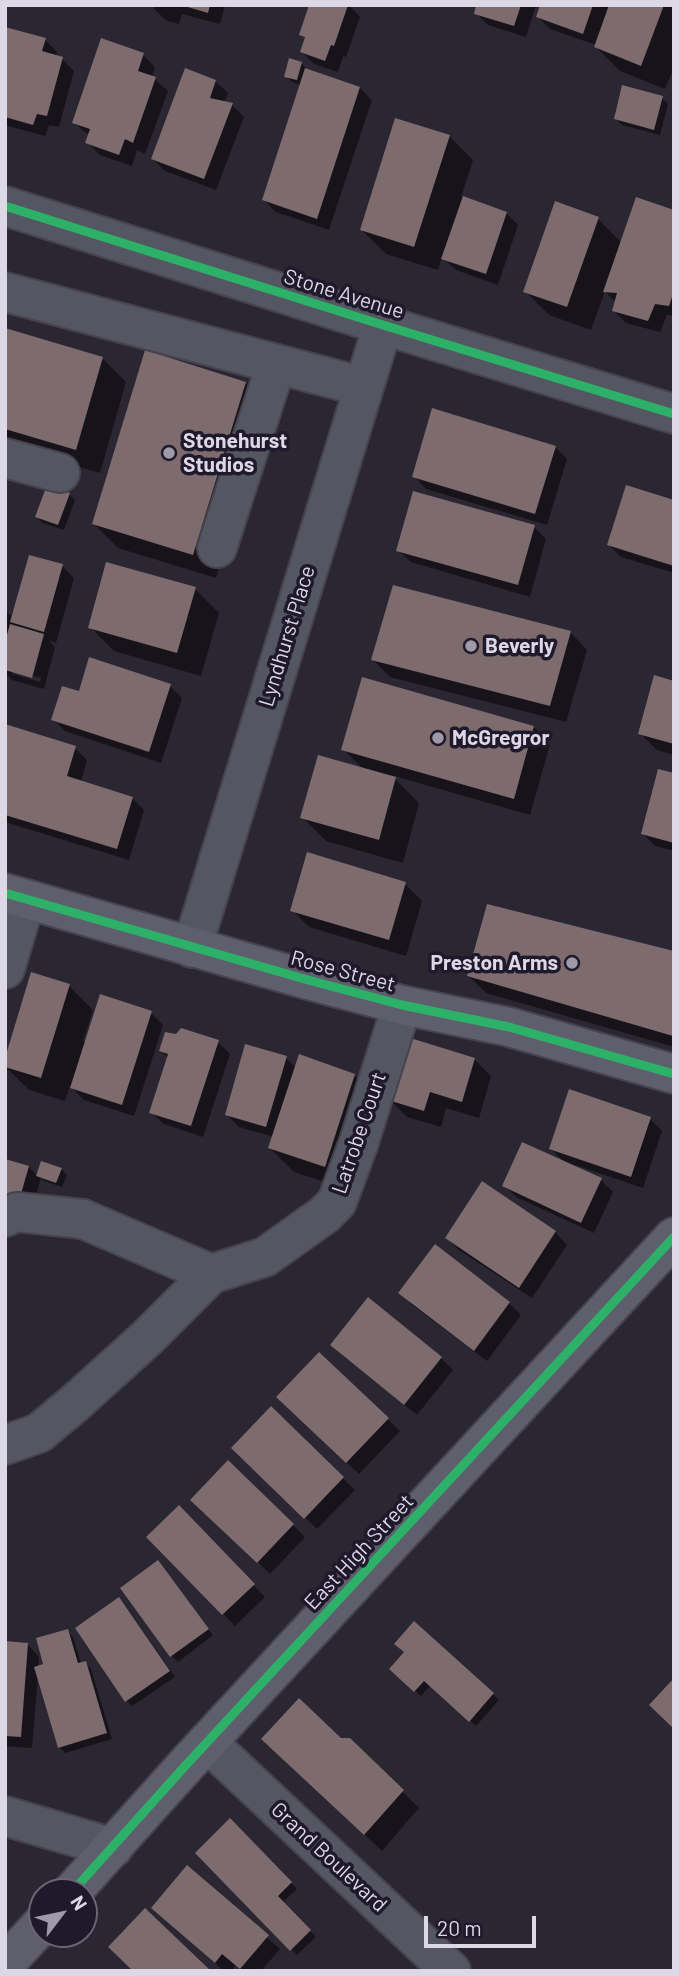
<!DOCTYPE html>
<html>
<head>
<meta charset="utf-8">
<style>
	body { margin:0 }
	#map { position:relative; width:679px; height:1976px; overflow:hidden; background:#2a2632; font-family:Barlow,sans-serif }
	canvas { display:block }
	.frame { position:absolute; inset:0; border:7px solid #dcd8e6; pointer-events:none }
	.north { position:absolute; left:28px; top:1878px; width:70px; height:70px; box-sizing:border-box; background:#1f192c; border:2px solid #6b6576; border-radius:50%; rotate:58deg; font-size:19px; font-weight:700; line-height:28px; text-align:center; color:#dcd8e6 }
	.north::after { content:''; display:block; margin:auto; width:24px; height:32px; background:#9e9aa7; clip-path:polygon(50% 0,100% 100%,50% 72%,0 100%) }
	.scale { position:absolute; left:424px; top:1916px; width:112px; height:32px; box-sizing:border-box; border:4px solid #dcd8e6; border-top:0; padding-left:9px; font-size:21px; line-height:24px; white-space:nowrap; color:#dcd8e6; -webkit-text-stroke:5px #1f192c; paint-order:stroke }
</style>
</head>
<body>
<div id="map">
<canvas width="679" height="1976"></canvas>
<div class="frame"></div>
<div class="north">N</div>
<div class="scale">20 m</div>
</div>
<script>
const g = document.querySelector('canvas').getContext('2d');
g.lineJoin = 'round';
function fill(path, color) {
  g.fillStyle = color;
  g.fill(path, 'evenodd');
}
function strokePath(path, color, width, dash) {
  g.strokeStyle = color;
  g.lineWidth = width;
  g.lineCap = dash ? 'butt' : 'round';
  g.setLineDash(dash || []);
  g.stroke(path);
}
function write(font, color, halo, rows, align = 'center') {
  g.font = font + ' Barlow,sans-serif';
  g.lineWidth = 7;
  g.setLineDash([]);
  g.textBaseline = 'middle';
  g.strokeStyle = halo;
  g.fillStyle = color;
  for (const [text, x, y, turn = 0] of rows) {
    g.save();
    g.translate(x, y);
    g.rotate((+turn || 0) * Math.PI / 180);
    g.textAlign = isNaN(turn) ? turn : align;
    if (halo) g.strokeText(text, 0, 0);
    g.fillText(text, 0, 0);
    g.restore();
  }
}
fill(new Path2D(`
	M155,5H225L220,24L182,14L179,24L167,21L154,9Z
	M311,5H349L360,17L346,57L343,56L338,72L314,64L302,52L306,39L301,34Z
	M478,5H536L526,37L488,25L476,13Z
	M542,5H674V67L665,89L620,71L596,47V45L550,29L538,17Z
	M5,34L45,40L57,52L56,57L62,59L74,71L59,127L49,125L45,136L8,126L5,123Z
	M143,55L155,67L152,77L168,91L145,154L137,150L132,166L100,155L87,142L90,136L74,123Z
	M301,63L307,69L360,88L372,100L329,230L276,212L264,200L301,85L292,82L286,76Z
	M215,81L228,93L224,103L232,105L244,117L216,190L165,171L153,159Z
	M662,98L668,104L660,135L622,125L616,119Z
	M449,136L473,160L461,197L506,213L518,225L498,285L456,270L442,257L438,270L386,254L362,230Z
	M674,212V316L667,315L660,332L626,323L614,311L616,303L605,291L591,330L549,315L525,291L598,219L622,243Z
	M5,330L102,358L126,382L100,473L5,445Z
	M245,383L269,407L216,578L118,548L94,524Z
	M555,447L567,459L547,525L426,489L414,476Z
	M69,494L75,500L64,530L43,523L37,517Z
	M674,502V573L621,557L609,545Z
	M534,527L546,539L530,597L411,562L398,550Z
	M62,566L74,578L56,643L49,640L55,647L44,689L12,680L5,673V611L13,617ZM12,670L41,678L40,682L12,674Z
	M394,587L571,633L587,650L566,722L390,677L373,660Z
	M195,589L219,613L201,676L114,651L90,627Z
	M674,683V755L657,750L640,733Z
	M170,686L182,698L161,763L65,731L53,719L80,693Z
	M5,726L75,748L87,760L81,782L132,798L144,810L129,860L5,822Z
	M534,727L550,744L530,815L391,775L419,803L403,863L326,841L302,817L364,770L343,749Z
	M674,775V851L655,846L642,833Z
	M405,884L422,901L406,956L309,927L292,910Z
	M674,953V1047L486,993L469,976Z
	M69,986L93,1010L83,1041L86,1042L151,1013L163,1025L134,1116L84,1100L70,1086L65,1101L29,1090L5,1066Z
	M218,1042L230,1054L203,1137L164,1124L151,1112L168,1058L161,1051Z
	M286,1058L296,1068L354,1075L378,1099L349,1190L294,1172L270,1148L274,1137L239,1127L226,1114Z
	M474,1059L491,1076L479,1118L446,1108L441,1127L407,1117L390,1100Z
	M650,1119L662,1131L643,1188L575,1165L574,1168L601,1180L613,1192L594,1233L516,1197L504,1185L565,1163L551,1149Z
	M29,1167L37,1176L61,1169L67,1175L62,1187L44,1181L41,1178L31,1212L5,1205Z
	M482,1184L555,1232L567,1245L532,1298L459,1250L447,1238Z
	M435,1246L509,1303L521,1315L487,1361L412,1305L400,1293Z
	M332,1345L441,1358L453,1370L417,1415L344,1357Z
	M319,1355L400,1431L359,1474L291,1409Z
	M271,1409L355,1490L317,1529L233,1448Z
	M228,1463L305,1537L270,1574L193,1500Z
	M179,1507L265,1597L235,1626L149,1537Z
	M163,1568L213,1635L178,1662L172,1656Z
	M125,1605L175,1677L132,1706L126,1700Z
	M414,1624L499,1700L476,1726L431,1685L421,1696L397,1675Z
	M67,1631L73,1637L81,1664L85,1663L91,1669L112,1739L65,1753L59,1747L38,1675L32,1748L5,1746V1643L27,1644L39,1657L38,1667L45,1665Z
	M340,1739L350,1740L419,1808L382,1851L280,1756Z
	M230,1821L297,1889L282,1903L316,1937L297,1955L197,1853Z
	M188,1868L280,1949L261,1971H242L236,1965L231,1971H224L153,1908Z`), '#0007');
fill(new Path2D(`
	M181,5H210L208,13Z
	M309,5H348L334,46L331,45L325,61L300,52L305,37L299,35Z
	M476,5H521L514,26L474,14Z
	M540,5H593L583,34L536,17Z
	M609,5H664L641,66L594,47Z
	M5,27L46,38L42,51L63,57L47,116L37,114L33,125L5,117Z
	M101,38L144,53L138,71L156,77L133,143L125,139L119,155L85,143L90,129L72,123Z
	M289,58L302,62L297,80L284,77Z
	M185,68L216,80L210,98L233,103L204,179L151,159Z
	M305,68L360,87L317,219L262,200Z
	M622,85L663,96L654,130L614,119Z
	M395,118L450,135L414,247L360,230Z
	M463,196L507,212L486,274L441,259Z
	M636,197L674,210V291L669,306L655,304L648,321L612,311L617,293L603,292Z
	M555,201L599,217L567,307L523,292Z
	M5,328L103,357L76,450L5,429Z
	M145,350L246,382L193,555L92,524Z
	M432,408L556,446L535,514L412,477Z
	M47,485L70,493L58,525L35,517Z
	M626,485L674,500V566L607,545Z
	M413,491L535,525L518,585L396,551Z
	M29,555L63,564L44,632L10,622Z
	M106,562L196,587L177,653L88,628Z
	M393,585L571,631L550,706L371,660Z
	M10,624L44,634L32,678L5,670V642Z
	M89,657L171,684L149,752L51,720L62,686L79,691Z
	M654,675L674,681V744L638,734Z
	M362,677L534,726L514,799L341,750Z
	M5,724L76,746L67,776L133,797L117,849L5,815Z
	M318,755L396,777L379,840L300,818Z
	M658,769L674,773V843L641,834Z
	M307,852L406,882L389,940L290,911Z
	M487,904L674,951L673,1036L467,976Z
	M31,972L70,984L41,1078L5,1067V1058Z
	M100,994L152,1011L122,1105L70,1088Z
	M181,1028L219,1040L191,1126L149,1113L168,1054L159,1051L165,1032L176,1034Z
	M407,1037L475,1058L462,1102L430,1092L424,1111L388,1100Z
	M245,1044L287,1056L266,1127L225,1115Z
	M299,1054L355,1074L325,1167L268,1148Z
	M569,1089L651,1117L631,1177L549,1149Z
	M522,1142L602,1178L581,1223L502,1186Z
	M5,1159L29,1166L19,1201L5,1197Z
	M41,1161L62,1168L56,1183L36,1176Z
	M482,1181L556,1231L519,1288L445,1238Z
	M435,1244L510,1302L474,1351L398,1293Z
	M368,1297L442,1357L404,1405L330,1345Z
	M319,1352L389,1418L346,1463L276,1397Z
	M271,1406L344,1477L304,1519L231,1448Z
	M228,1460L294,1524L257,1563L190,1500Z
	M179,1505L255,1584L222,1615L146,1537Z
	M158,1560L209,1629L170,1657L120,1588Z
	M119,1597L170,1671L125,1702L75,1628Z
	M414,1621L494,1693L469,1722L424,1681L414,1692L389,1669L404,1652L394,1644Z
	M68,1629L78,1663L86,1661L107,1733L58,1748L34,1667L43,1664L36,1638Z
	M5,1641L28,1643L21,1737L5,1736Z
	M674,1678V1729L649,1705Z
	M299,1698L341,1738H350L404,1790L364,1835L261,1739Z
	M230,1818L292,1882L278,1896L311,1930L290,1951L195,1853Z
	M187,1865L269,1935L240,1969L222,1954L215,1963L151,1908Z
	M145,1908L211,1971H133L108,1947Z`), '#7d6b6e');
const minor = new Path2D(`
	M5,206L383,325L674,414
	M5,292L364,387
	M5,458L60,473
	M217,548L276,365
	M192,948L383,325
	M5,969L26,899
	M5,1217L17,1212L83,1219L211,1274L265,1257L324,1215L337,1202L359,1142L402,1005
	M5,1445L39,1433L75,1403L148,1337L211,1274
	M207,1742L451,1971
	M5,1816L113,1848`);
const major = new Path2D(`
	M5,893L308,980L402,1005L509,1027L674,1074
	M72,1892L186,1765L674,1237
	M5,1964L42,1924`);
strokePath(minor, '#47434e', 42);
strokePath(major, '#47434e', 42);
strokePath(minor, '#545661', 38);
strokePath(major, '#5e5e6d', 38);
strokePath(new Path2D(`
	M5,206L383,325L674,414
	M5,893L308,980L402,1005L509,1027L674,1074
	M72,1892L186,1765L674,1237`), '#2db169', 9);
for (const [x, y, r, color] of [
	[169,453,7,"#9e9aa7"],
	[471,646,7,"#9e9aa7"],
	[438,738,7,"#9e9aa7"],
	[572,963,7,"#9e9aa7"]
]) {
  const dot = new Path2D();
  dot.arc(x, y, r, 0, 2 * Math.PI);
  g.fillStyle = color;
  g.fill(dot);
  strokePath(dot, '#1f192c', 2.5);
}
write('21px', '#dcd8e6', '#1f192c', [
	["Stone Avenue",344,294,17],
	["Lyndhurst Place",287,636,-73],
	["Rose Street",343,971,15],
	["Latrobe Court",359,1133,-71],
	["East High Street",359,1552,-47],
	["Grand Boulevard",329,1857,43]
]);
write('bold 21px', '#dcd8e6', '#1f192c', [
	["Stonehurst",183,441],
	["Studios",183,465],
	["Beverly",485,646],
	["McGregror",452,738],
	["Preston Arms",558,963,"right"]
], 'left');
</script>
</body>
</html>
